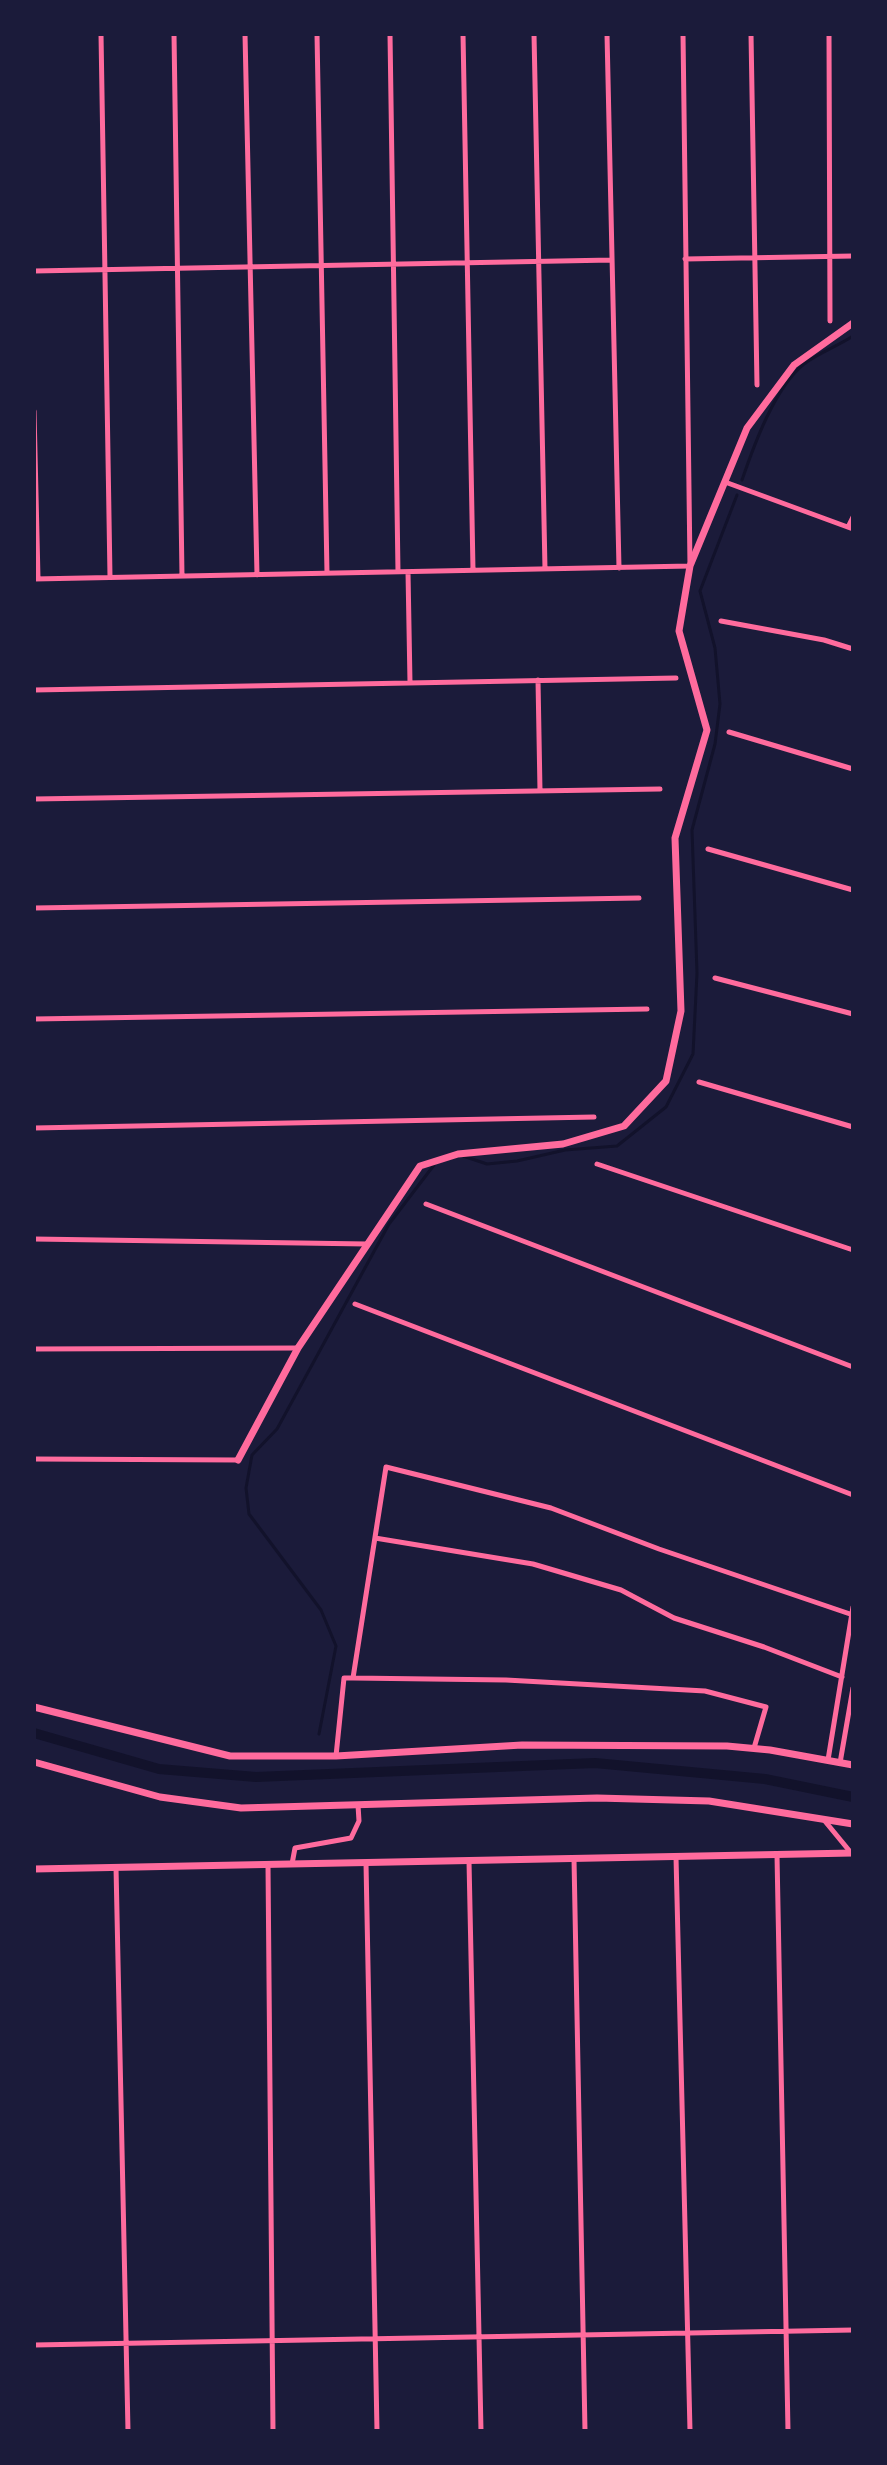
<!DOCTYPE html>
<html>
<head>
<meta charset="utf-8">
<style>
	body { margin:0 }
	#map { position:relative; width:887px; height:2465px; overflow:hidden; background:#1b1b3a; font-family:Commissioner,sans-serif }
	canvas { display:block }
	.frame { position:absolute; inset:0; border:36px solid #1b1b3a; pointer-events:none }
</style>
</head>
<body>
<div id="map">
<canvas width="887" height="2465"></canvas>
<div class="frame"></div>
</div>
<script>
const g = document.querySelector('canvas').getContext('2d');
g.lineJoin = 'round';
function strokePath(path, color, width, dash) {
  g.strokeStyle = color;
  g.lineWidth = width;
  g.lineCap = dash ? 'butt' : 'round';
  g.setLineDash(dash || []);
  g.stroke(path);
}
strokePath(new Path2D(`
	M742,480C754,445 775,387 804,364C818,353 838,346 853,336
	M463,1156L487,1164L517,1161L565,1150L617,1146L666,1107L693,1054L697,973L692,830L715,744L720,704L715,648L700,591L737,495
	M319,1734L336,1646L321,1610L249,1514L246,1488L252,1455L277,1429L389,1224L434,1165`), '#12122b', 3);
strokePath(new Path2D(`
	M34,1733L159,1769L256,1777L595,1763L765,1779L853,1797`), '#12122b', 10);
strokePath(new Path2D(`
	M101,34L110,577
	M174,34L182,576
	M245,34L257,575
	M317,34L327,573
	M390,34L398,572
	M463,34L473,570
	M534,34L545,569
	M607,34L619,568
	M751,34L757,385
	M829,34L830,321
	M685,259L853,256
	M34,271L612,260
	M34,411L38,578
	M725,482L853,529
	M848,527L853,517
	M408,572L410,683
	M34,579L690,566L683,34
	M721,621L824,640L853,649
	M538,680L540,791
	M34,690L676,678
	M729,732L853,769
	M34,799L660,789
	M708,849L853,890
	M34,908L639,898
	M715,978L853,1014
	M34,1019L647,1009
	M699,1082L853,1127
	M34,1128L594,1117
	M597,1164L853,1250
	M426,1204L853,1367
	M34,1239L367,1244
	M355,1304L853,1495
	M34,1349L298,1348
	M34,1459L238,1460
	M375,1538L533,1564L621,1590L674,1618L764,1647L842,1677
	M353,1678L506,1680L705,1691L766,1707L754,1748
	M336,1756L344,1678H353L386,1467L551,1508L659,1549L853,1615
	M828,1760L853,1607
	M840,1763L853,1688
	M824,1820L852,1854
	M777,1855L788,2431
	M676,1857L690,2431
	M574,1859L585,2431
	M469,1861L481,2431
	M366,1863L377,2431
	M292,1864L295,1848L351,1838L359,1821L358,1805
	M268,1865L273,2431
	M116,1867L128,2431
	M34,2345L853,2330`), '#ff6b9d', 5);
strokePath(new Path2D(`
	M238,1460L298,1348L420,1166L458,1154L563,1144L624,1126L666,1081L681,1011L675,838L707,730L679,631L690,566L747,428L794,365L853,323
	M34,1707L230,1756H336L522,1745L727,1746L770,1750L853,1765
	M34,1762L160,1797L241,1808L597,1798L709,1801L853,1824
	M34,1869L853,1853`), '#ff6b9d', 7);
</script>
</body>
</html>
